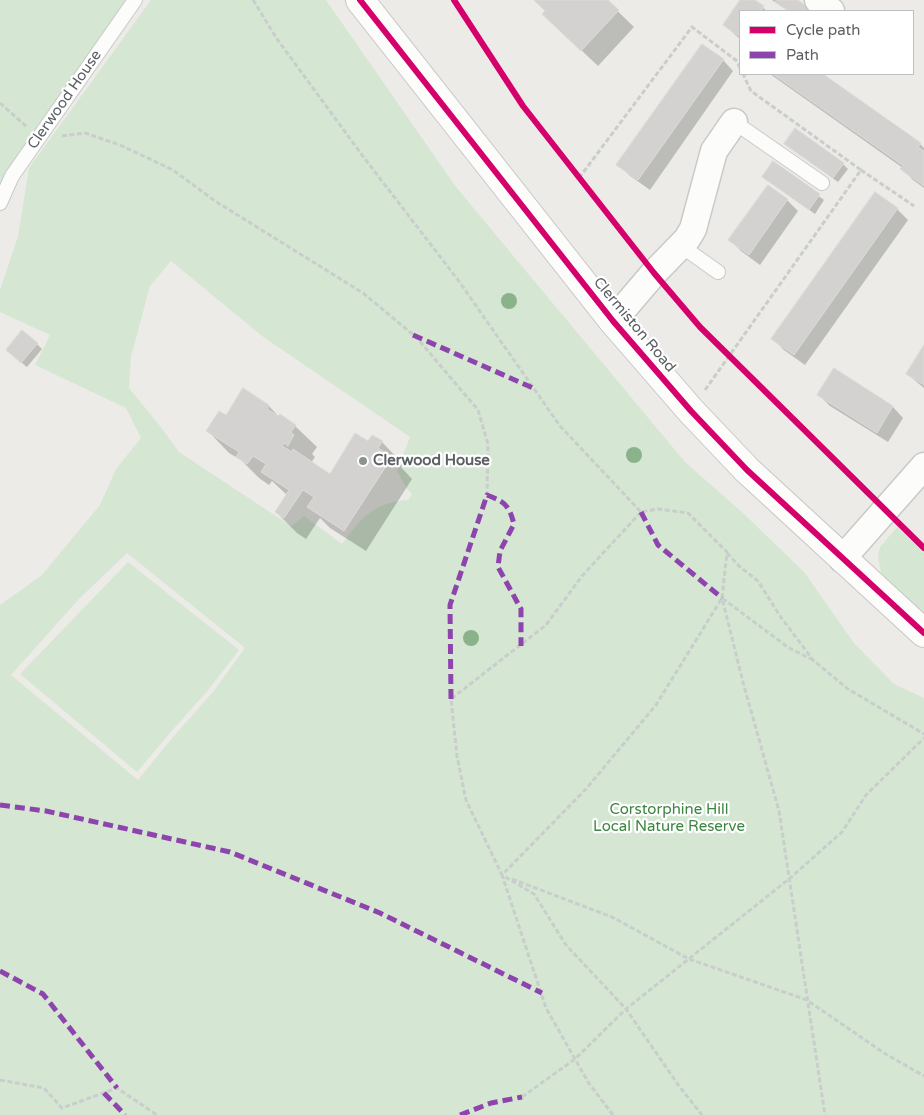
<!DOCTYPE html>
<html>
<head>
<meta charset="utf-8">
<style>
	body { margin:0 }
	#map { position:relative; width:924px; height:1115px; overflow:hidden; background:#ecebe7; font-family:"Varela Round",sans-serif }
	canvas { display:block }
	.legend { position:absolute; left:739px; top:10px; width:175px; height:65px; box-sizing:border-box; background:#fff; border:1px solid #bebfc1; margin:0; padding:6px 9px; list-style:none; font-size:15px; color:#5c6064 }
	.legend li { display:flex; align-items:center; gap:10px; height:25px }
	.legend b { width:25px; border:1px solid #bebfc1 }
</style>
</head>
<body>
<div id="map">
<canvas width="924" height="1115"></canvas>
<ul class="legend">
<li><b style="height:6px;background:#d6006c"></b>Cycle path</li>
<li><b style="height:6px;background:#8e44ad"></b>Path</li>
</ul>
</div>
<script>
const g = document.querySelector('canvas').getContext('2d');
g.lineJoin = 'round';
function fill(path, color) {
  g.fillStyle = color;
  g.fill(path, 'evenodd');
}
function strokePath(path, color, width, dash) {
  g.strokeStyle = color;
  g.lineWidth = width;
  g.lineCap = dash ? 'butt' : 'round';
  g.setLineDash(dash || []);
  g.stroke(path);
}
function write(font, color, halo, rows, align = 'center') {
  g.font = font + ' "Varela Round",sans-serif';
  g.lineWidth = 4.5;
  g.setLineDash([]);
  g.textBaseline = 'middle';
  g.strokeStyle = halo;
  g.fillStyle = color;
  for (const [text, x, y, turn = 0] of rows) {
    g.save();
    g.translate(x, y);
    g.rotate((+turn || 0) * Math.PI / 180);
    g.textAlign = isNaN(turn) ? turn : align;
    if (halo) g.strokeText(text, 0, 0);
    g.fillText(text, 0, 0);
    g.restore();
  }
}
fill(new Path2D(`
	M0,0H135L12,175L0,182Z
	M151,0H187L186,3L188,0H326L456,187L685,462L743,513L804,572L854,643L894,684L924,698V1115H0V605L42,575L100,505L116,469L141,438L126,408L35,365L50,335L0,312V290L18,236L29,168ZM171,261L262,336L410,437L397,471L407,489L412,494L408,500C374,502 361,518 342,544L304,516L291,526L179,452L160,426L129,388L131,357L150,286ZM127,553L245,648L213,692L173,737L138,780L11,675L79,599Z
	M897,527L924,553V613L881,573L878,557L880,547Z
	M128,562L239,650L209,689L169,734L137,772L20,674Z`), '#d5e7d3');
fill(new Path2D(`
	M534,0H606L634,27L598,66L560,30L546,11Z
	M742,0H753L767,11H740V39L724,25Z
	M772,0H796L811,11H788Z
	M723,60L733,71L650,190L629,175L618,164Z
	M770,74H820L920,144L924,148V188L913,180L902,169L903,168Z
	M790,148L843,164L848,169L838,182Z
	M774,163L824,200L815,214L769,181Z
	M787,200L798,211L760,265L741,251L730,240Z
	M897,209L908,220L805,365L784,350L773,339Z
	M37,344L42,349L27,367L12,355Z
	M924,348V388L907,374Z
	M834,370L893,407L903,418L888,442L830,406L819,395Z
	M269,406L279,417L281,415L295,426L317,447L312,454L315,457L311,463L330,476L368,443L382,442L403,464L401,467L412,479L366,551L330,528L320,518L306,539L297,533L276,512L287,495L272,481L269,485L259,478L241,460L229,453L208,431L226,417Z`), '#0003');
const building = new Path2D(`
	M534,0H608L619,10L581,51L542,14L545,11Z
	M740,0H755L764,6L761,11H740V37L723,25Z
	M777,0H798L813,11H788L775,2Z
	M702,44L724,59L638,180L616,165Z
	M773,74H823L921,143L918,147L924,151V186L900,169L903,166Z
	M795,128L844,163L833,178L784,144Z
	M773,161L820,194L809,210L762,177Z
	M768,185L788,199L749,255L728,240Z
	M875,192L898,208L794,355L771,339Z
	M22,330L38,343L21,363L6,350Z
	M924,345V385L906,374Z
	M834,368L893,406L877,433L817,395Z
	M243,388L269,405L267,409L278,416L280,414L296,425L291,432L294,435L288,446L284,443L282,446L292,452L293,449L330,474L355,433L368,441L372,435L383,441L378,448L392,457L344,531L307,507L314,497L303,490L284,518L275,512L289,490L261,472L266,464L253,456L247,464L236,457L239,452L206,431L219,411L226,415Z`);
fill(building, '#d3d2d0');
strokePath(building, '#dcdad6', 1);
const lane = new Path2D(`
	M734,122L822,183
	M0,203L12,176L135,0
	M680,245L718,272`);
const street = new Path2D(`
	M818,0L831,11
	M613,321L654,273L687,239L693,229L714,151L734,122
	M842,559L924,466`);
const secondary = new Path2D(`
	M360,0L613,321L691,411L747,470L924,633`);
strokePath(lane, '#c8c9c9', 16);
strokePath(street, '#c8c9c9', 29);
strokePath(secondary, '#c7c7c7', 30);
strokePath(new Path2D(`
	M253,0L277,39L362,155L458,280L560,426L641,512L658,509L688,513L727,552L722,598L743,682L779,811L825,1115
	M454,0L523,106L639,254
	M0,103L27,127
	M62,136L85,133L120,145L173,170L215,201L363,293L417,338L478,410L488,444L487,495
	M861,170L914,206
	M579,178L692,27L737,61L740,68
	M670,292C730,364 801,428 869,493
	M705,390L861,170L751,91L743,74
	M641,512L582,576L546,625L451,699L457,756L466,800L502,875L534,894L566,945L626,1009L679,1086L702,1115
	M902,526L924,548
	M727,553L739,566L758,581L780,616L813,660L848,689L924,734
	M512,879L612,917L689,959L807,1000L884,1053L924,1076
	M0,1080L44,1088L62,1108L117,1088L157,1115
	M522,1097L575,1059L626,1009L789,879L842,832L866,795L924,738
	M613,1115L588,1082L546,1008L502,875L586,789L656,705L722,598L789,648L813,660`), '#c9cdcb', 3, [5, 2.5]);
strokePath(lane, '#fcfcfb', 14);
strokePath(street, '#fcfcfb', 26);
strokePath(secondary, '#fcfcfb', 28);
strokePath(new Path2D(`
	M413,335L533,388
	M641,512L658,545L722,598
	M451,699L450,605L487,495C505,502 509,505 514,524L500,551L498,567L521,609V646
	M0,805L46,811L230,852L380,913L542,993
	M0,971L43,994L117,1088
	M104,1093L125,1115
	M460,1115L491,1103L522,1097`), '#8e44ad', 5, [10, 5]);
strokePath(new Path2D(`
	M360,0L613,321L691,411L747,470L924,633
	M454,0L523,106L654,273L700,327L924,548`), '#d6006c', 6);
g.fillStyle = '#8bb38b';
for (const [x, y] of [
	[509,301],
	[634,455],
	[471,638]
]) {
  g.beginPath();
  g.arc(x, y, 8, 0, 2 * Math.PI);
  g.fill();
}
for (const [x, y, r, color] of [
	[363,461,5,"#8e9192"]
]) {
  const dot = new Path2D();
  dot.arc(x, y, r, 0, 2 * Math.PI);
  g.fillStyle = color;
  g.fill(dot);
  strokePath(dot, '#fff', 2);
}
write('15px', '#5c6064', '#fff', [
	["Clerwood House",65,100,-55],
	["Clermiston Road",634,325,50]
]);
write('bold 15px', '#5c6064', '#fff', [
	["Clerwood House",373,461]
], 'left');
write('15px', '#3b8540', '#fff', [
	["Corstorphine Hill",669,810],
	["Local Nature Reserve",669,827]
]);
</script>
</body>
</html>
